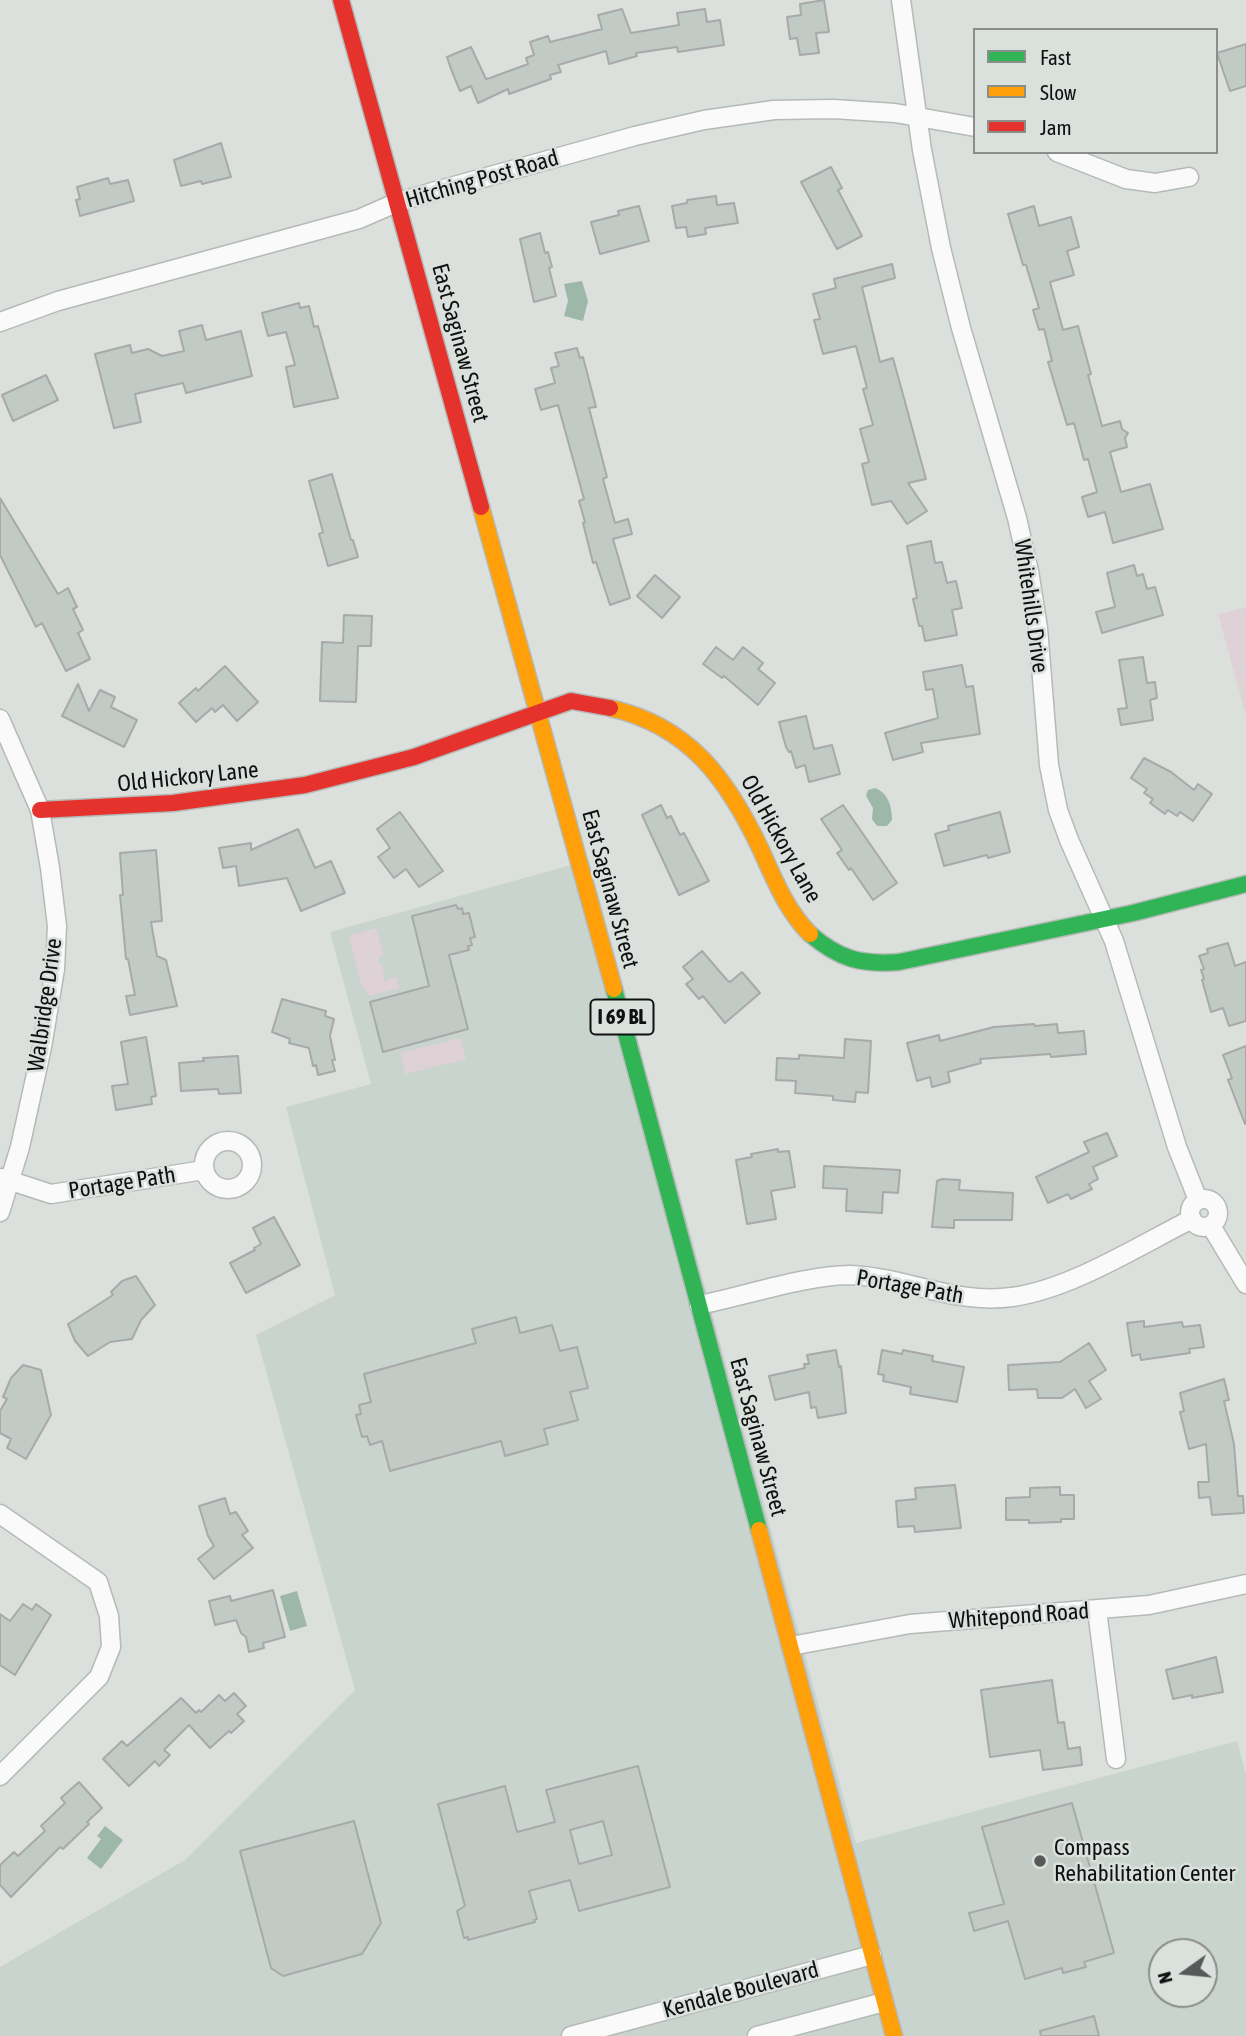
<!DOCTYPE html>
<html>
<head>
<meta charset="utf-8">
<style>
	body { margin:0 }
	#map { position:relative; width:1246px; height:2036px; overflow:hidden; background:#dbe0dd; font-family:"Asap Condensed",sans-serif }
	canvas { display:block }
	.legend { position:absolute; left:973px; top:28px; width:245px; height:126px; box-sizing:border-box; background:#dae1dd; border:2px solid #898e8b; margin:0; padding:9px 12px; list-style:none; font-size:21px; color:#0f1110 }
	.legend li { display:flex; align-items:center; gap:14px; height:35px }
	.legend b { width:35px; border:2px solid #898e8b }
	.north { position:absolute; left:1148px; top:1938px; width:70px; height:70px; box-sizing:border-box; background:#dae1dd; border:2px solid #898e8b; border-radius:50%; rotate:255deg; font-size:19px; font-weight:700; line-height:28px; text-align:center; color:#0f1110 }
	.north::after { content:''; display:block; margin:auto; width:24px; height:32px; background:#565958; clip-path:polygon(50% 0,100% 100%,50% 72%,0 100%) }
</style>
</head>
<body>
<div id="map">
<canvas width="1246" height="2036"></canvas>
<ul class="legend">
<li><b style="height:9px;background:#30b455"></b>Fast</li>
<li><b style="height:9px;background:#ff9f0a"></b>Slow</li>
<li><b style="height:9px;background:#e5322d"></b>Jam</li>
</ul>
<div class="north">N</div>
</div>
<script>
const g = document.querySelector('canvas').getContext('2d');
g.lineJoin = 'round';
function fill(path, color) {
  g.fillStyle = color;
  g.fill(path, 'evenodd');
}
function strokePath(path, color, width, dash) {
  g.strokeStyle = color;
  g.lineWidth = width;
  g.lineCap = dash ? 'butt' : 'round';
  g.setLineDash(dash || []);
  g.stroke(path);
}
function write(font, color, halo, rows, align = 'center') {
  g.font = font + ' "Asap Condensed",sans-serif';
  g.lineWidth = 5;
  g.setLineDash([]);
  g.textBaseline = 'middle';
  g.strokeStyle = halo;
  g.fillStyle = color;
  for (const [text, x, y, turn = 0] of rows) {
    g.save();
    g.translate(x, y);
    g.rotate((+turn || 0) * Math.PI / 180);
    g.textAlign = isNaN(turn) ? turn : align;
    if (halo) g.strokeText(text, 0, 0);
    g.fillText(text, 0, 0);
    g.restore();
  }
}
fill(new Path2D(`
	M589,860L856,1843L1237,1741L1246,1774V2036H0V1967L185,1860L355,1690L256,1335L335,1295L286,1107L371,1084L330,932ZM1162,1952H1204V1994H1162Z`), '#c9d4ce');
fill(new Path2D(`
	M1246,607V716L1218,614Z
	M376,928L384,955L378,957L380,965L383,966L384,981L397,977L399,988L370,996L361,985L349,936Z
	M460,1038L466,1059L405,1074L400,1053Z`), '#dfd2d6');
fill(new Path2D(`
	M582,281L588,301L583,321L564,316L568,301L564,284Z
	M875,788C888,793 892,806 892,820L887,826H877L872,819L873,808L866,796L868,790Z
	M297,1591L307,1626L290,1631L280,1596Z
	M105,1826L123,1840L101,1869L87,1858L101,1839L97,1836Z`), '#9db7a9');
const building = new Path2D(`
	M824,0L829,32L816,33L819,53L800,55L797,38L790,39L787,17L801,15L800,4Z
	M622,9L631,33L679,25L677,13L705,9L707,22L720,20L724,45L678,52L677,47L636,53L637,56L609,64L606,51L558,65L561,72L550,75L551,79L509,94L508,89L478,103L471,86L460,91L451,69L447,57L471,47L486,79L490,78L528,64L526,58L534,55L530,42L548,36L550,42L602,29L598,15Z
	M1246,44V86L1230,91L1217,53Z
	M221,143L231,177L202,184L201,181L181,186L174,160Z
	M831,167L842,188L838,190L862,236L837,249L801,182Z
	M108,178L110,184L128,180L134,201L80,216L76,200L80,199L77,187Z
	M716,196L717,205L734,203L738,223L705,228L706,234L688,237L686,227L676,228L672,206L687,203V200Z
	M639,206L649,241L600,254L591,222L619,215L618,211Z
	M1034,206L1039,226L1071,217L1079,247L1067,251L1074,275L1050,282L1063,330L1078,326L1091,374L1088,375L1102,426L1120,421L1122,429L1128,433L1125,438L1127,447L1110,452L1121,492L1150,484L1163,529L1113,543L1105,512L1088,517L1082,497L1097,492L1088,459L1084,460L1074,423L1067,425L1048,362L1052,361L1044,329L1039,330L1033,310L1039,308L1026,265H1023L1008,214Z
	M540,233L545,253L548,252L552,267L549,268L556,296L534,302L520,239Z
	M892,264L895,278L862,287L880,362L893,358L926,479L908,483L927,511L907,524L891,501L872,505L862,464L869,462L860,429L873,425L863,389L867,388L856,346L823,354L814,320L820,319L813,294L836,288L834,279Z
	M299,303L300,308L309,306L314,327L318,326L338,398L294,407L286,367L295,365L286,332L268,336L262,313Z
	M202,325L206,340L241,331L252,376L186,393L183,383L135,394L141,422L114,428L95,354L130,345L132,353L148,349L162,356L184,351L179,331Z
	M577,348L580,358L583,357L596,407L589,408L607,477L603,479L615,523L628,519L632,534L613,539L630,598L610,605L596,562L593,563L583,523L585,522L579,501L584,499L558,405L541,410L535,389L555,383L551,368L559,366L555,353Z
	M46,375L58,400L13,421L2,395Z
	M332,474L351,540H353L358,557L328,566L319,534L323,532L309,481Z
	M0,498L58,594L68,588L77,607L73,609L83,630L78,633L90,659L66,671L42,623L36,627L0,555Z
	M931,541L935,563L942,562L947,583L956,581L962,608L952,610L957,635L925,641L922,626H919L913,599L917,598L907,546Z
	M1134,565L1137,576L1143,574L1147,589L1155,587L1163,615L1102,633L1096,612L1115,607L1107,573Z
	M655,575L680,597L662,618L637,596Z
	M344,615L372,616L371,646H358L356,702L320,701L322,642L343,643Z
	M716,647L733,660L743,647L763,663L758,669L775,683L758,705L724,676L722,678L703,664Z
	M1143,657L1147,683L1155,682L1157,698L1150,700L1153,720L1121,725L1118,709L1127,708L1119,660Z
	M962,665L966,687L973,686L980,734L921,743L923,752L893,760L885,733L938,718L933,689L926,690L923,672Z
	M225,666L258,702L237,721L223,705L215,712L212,708L196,722L179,703L196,688L198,691Z
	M78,684L89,711L100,690L115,697L111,707L137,720L124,747L62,716Z
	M806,716L814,749L832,745L840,774L809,782L805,765L796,768L791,751L789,752L786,747L779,722Z
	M1144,758L1171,772L1194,790L1198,784L1212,794L1193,821L1180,812L1177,816L1168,810L1165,814L1150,803L1153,799L1144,793L1147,789L1131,778Z
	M661,805L667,818L671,816L680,835L684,833L709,881L679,895L642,815Z
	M843,805L897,883L873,900L851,868L849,870L837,853L842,850L821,819Z
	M400,812L443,871L419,887L406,869L394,878L378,857L390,848L377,829Z
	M1000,812L1010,852L988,858L987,855L944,866L935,834L949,830L948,826Z
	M298,829L315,868L331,861L345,893L301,911L287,878L239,886L236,866L223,868L219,848L251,843V850Z
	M156,850L162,921L151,922L157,956L166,960L177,1006L130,1015L126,996L135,995L128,959H126L120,895H123L120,853Z
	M456,905L458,909L462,908L463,914L469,913L475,937L470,938L472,945L468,946L469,950L449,955L468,1029L383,1052L370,1002L429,986L412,916Z
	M1228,943L1235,966L1246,962V1021L1229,1026L1223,1008L1211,1012L1202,980L1204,979L1201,970L1204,969L1199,956L1208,953L1207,949Z
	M702,951L727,980L730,982L742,972L760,993L725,1023L703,996L699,999L686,984L693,979L683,967Z
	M282,999L326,1011L325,1016L334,1019L330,1036L335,1060H332L335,1071L318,1075L316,1065L313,1066L309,1048L289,1043L290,1039L272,1032Z
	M1034,1024L1035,1026L1057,1024L1058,1033L1084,1031L1086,1054L1051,1057L1050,1054L980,1059L981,1063L948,1072L950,1082L932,1087L930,1077L917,1081L907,1043L939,1035L940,1041L994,1027Z
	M146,1037L156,1096L151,1097L152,1104L116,1110L112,1086L128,1084L121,1042Z
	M845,1039L871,1041L868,1093L856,1092L855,1102L833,1100V1096L795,1093L796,1081L776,1080L777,1058L799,1059V1055L844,1058Z
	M1246,1046V1124H1245L1228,1080L1232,1078L1223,1055Z
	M238,1056L241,1093L219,1094L218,1089L181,1091L179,1063L204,1061L203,1058Z
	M1107,1133L1117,1156L1093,1167L1098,1179L1089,1184L1092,1189L1071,1199L1068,1194L1048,1203L1036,1177L1089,1152L1084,1142Z
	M778,1149V1152L789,1151L795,1187L771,1191L776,1219L747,1224L736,1160L752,1157L751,1154Z
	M824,1166L900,1170L898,1193L883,1192L882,1213L846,1211L847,1189L823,1188Z
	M942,1179L960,1180L959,1190L1013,1193L1012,1220H954V1228L932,1227L937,1181Z
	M274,1217L300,1265L246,1293L230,1263L255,1250L254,1248L261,1244L253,1228Z
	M136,1276L155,1305L141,1320L132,1339L110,1342L88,1356L75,1341L68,1324L113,1295L111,1292L122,1281Z
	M516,1317L520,1333L552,1325L560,1351L577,1347L588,1388L570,1392L578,1420L544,1429L548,1444L505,1456L501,1441L390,1471L382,1441L370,1445L367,1436L362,1437L356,1415L361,1414L359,1405L371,1402L364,1374L476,1343L472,1329Z
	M1144,1321V1327L1182,1322L1183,1327L1200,1325L1204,1347L1189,1349L1190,1353L1141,1360L1140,1354L1132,1356L1127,1323Z
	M1089,1343L1106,1370L1089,1381L1101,1399L1086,1408L1075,1389L1062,1398H1038L1037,1389L1009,1390L1008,1365L1060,1362Z
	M836,1350L839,1367L841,1366L846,1413L818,1418L816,1407L811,1408L809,1392L775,1400L769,1376L805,1368L804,1364H809L807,1355Z
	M882,1350L902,1354L903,1350L933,1356L932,1361L964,1367L957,1402L910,1394L911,1387L883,1381L884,1375L878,1374Z
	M23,1365L41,1370L51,1415L26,1459L7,1448L11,1439L0,1433V1411L7,1399L3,1397L11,1378Z
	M1224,1379L1229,1400L1224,1401L1234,1444L1238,1496H1243L1244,1513L1212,1515L1210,1497L1199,1498L1198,1482H1209L1206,1444L1189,1449L1180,1412L1184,1411L1180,1393Z
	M955,1485L961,1528L915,1532L914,1526L898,1527L896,1501L916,1499L915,1488Z
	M1060,1487V1495H1074V1519H1061V1522L1029,1523V1520H1006V1498L1030,1497V1488Z
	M225,1498L230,1514L236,1512L248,1531L242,1535L253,1548L214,1579L198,1559L214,1546L208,1536L199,1506Z
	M273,1590L285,1637L263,1643L264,1648L249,1652L246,1637L241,1633L236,1620L215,1625L209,1601L230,1596L231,1601Z
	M23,1604L32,1610L36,1604L51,1615L15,1675L0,1665V1614L10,1621Z
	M1216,1657L1223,1692L1192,1698V1695L1173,1699L1166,1670Z
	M1052,1680L1058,1723L1064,1722L1068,1749L1080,1747L1082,1765L1043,1770L1040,1750L990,1757L981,1690Z
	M234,1693L246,1706L237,1714L244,1721L231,1733L229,1731L210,1748L189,1725L164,1750L170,1755L159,1766L155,1761L129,1786L103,1759L122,1741L127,1746L181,1698L196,1713L199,1710L201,1712L219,1695L225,1701Z
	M638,1766L670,1887L579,1911L570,1880L529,1891L537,1919L534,1920L535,1922L468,1940V1937L464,1938L457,1911L465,1906L438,1804L505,1786L517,1832L555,1822L546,1790ZM603,1821L612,1855L579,1864L570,1830Z
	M79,1782L102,1808L87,1822L89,1824L63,1849L60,1847L11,1897L0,1885V1865L14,1852L18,1856L45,1831L41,1826L65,1803L61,1798Z
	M1072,1803L1114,1953L1084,1962L1086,1967L1063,1973L1062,1968L1025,1979L1008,1921L974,1931L969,1913L1004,1904L982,1827Z
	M354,1821L381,1923L362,1954L283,1976L271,1968L240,1851Z
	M1094,2016L1099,2036H1041L1040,2031Z`);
fill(building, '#c1cac5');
strokePath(building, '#a7aaa8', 2);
const street = new Path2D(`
	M901,0L922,150L941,248L961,328L1017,518L1029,571L1038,628L1049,765L1058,810L1069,840L1114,941L1177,1147L1198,1200
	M1057,152L1126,179L1155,183L1189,177
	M0,322L58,301L359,219L398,202L436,191L635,136L704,120L774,110L833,109L895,113L975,127
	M0,719L40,810L50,868L57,926L55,969L42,1047L20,1147L0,1212
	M204 1165a24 24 0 1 1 48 0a24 24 0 1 1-48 0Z
	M2,1178L51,1194L204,1170
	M1190 1213a14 14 0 1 1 28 0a14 14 0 1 1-28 0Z
	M1211,1226L1246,1284
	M699,1305C745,1296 806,1275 850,1275C906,1277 954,1305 1012,1297C1071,1289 1138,1246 1192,1219
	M0,1514L98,1582L109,1616L111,1647L99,1677L0,1776
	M1097,1610L1116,1759
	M791,1646L910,1624L1149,1605L1246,1584
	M571,2036L872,1955
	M757,2036L884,2002`);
const fast = new Path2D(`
	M810,934C839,959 861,965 899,962L1133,913L1246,884
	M614,989L759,1530`);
const slow = new Path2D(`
	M481,507L614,989
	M610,708C690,726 728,780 761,850C774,879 787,911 810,934
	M759,1530L894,2036`);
const jam = new Path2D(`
	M341,0L481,507
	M40,810L173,803L305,785L414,757L571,701L610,708`);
strokePath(street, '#b6bab7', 21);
strokePath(fast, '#b6bab7', 19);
strokePath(slow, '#b6bab7', 19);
strokePath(jam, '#b6bab7', 19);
strokePath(street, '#fafafa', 18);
strokePath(fast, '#30b455', 16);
strokePath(slow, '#ff9f0a', 16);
strokePath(jam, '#e5322d', 16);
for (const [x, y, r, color] of [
	[1040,1861,7,"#565958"]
]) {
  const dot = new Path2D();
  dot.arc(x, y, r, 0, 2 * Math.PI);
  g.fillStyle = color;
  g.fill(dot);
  strokePath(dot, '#dae1dd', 2.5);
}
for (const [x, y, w] of [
	[622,1017,63]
]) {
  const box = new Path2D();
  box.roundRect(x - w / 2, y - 17.5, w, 35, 5);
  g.fillStyle = '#dae1dd';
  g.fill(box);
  strokePath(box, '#0f1110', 2);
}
write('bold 21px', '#0f1110', null, [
	["I 69 BL",622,1017]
]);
write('23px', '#0f1110', '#dae1dd', [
	["Hitching Post Road",482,179,-16],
	["East Saginaw Street",460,343,75],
	["Whitehills Drive",1031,606,82],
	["Old Hickory Lane",188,777,-6],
	["Old Hickory Lane",781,839,61],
	["East Saginaw Street",610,889,75],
	["Walbridge Drive",45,1005,-82],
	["Portage Path",122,1183,-9],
	["Portage Path",910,1287,10],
	["East Saginaw Street",758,1437,75],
	["Whitepond Road",1019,1616,-4],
	["Kendale Boulevard",741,1990,-15]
]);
write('23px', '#0f1110', '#dae1dd', [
	["Compass",1054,1848],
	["Rehabilitation Center",1054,1874]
], 'left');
</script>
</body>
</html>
